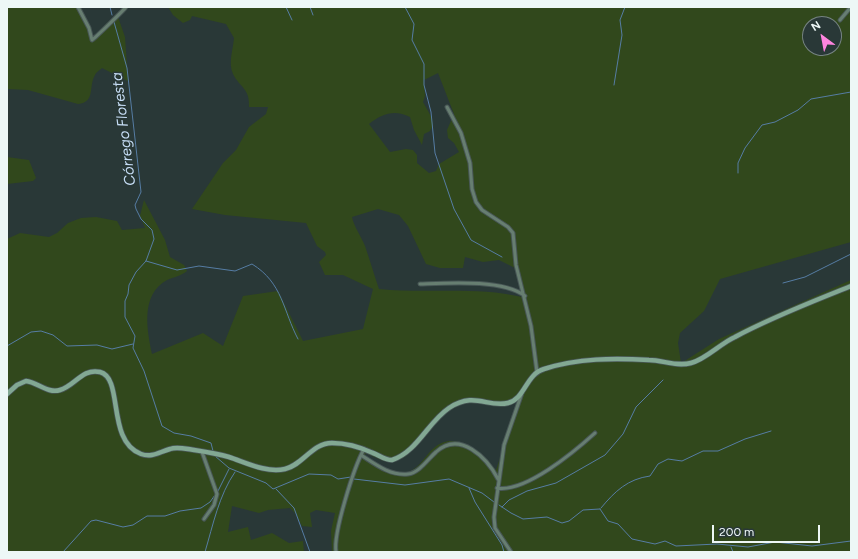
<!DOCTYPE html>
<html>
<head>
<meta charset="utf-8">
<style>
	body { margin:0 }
	#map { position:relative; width:858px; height:559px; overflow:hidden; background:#293837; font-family:Figtree,sans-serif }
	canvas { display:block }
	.frame { position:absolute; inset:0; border:8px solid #edf7f6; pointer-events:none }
	.north { position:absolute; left:802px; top:16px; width:40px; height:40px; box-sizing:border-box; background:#293837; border:1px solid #778483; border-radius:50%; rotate:328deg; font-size:11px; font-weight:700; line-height:16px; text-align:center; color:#edf7f6 }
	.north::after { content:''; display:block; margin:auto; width:14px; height:18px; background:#ff85df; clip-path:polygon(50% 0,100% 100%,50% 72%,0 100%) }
	.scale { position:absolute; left:712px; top:525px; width:108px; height:18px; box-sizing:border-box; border:2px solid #edf7f6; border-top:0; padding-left:5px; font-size:12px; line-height:14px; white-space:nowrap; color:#edf7f6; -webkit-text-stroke:3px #293837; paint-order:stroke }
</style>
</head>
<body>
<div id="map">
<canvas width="858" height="559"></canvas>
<div class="frame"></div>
<div class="north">N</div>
<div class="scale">200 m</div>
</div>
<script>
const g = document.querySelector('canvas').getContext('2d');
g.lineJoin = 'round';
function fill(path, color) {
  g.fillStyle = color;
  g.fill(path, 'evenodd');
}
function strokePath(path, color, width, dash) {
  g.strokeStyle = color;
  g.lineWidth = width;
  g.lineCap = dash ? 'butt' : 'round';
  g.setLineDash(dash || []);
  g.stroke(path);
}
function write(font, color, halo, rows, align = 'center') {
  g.font = font + ' Figtree,sans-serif';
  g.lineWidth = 3;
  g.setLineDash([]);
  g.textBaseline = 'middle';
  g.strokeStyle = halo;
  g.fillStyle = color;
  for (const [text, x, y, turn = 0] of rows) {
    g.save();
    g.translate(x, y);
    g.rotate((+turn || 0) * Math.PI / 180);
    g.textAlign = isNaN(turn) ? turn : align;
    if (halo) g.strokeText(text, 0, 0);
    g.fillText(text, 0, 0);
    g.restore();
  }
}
fill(new Path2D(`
	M7,7H79L93,37L108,22L118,17L125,37L128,81L102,68C100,70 96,72 95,75C88,87 96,102 78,104L28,90L7,89Z
	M168,7H851V242L720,279L704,311L680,333L678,343L681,363L683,362L719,339L851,280V552H332L331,531L335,513L316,510L310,513L312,527L302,526L296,514L290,508L268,510L259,513L232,506L228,532L248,527L251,540L272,533L289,543L303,541L304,552H7V239L20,233L49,237L57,233L68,223L81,218L96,217L117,221L122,230L145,228L140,216L144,200L165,240L170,257L184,265L187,271C181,276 174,277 167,280C140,295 147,330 152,354L203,333L223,346L243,296L278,291L303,341L363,329L373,289L343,275H325L319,262L326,255L325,252L317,246L306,223L225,215L192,209L223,163L236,150L249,127L266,114L268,107H249C250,88 240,88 233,74C228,63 233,50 234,38L226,24L192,16L190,20L183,23L173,15ZM810,24H834V48H810ZM438,73L454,114L447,130L448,138L454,143L459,152L439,164L436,171L429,173L417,163V155L413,150L406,149L390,152L369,124C382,114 394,109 410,117L414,130L422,145L424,134L430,131L433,125L432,118L423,102L425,96L424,80ZM378,209L399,215L408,226L426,264L440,268H463L465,257L483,262L499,260L515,268L522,297C475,286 427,294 379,289C374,275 370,260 365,246C361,236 354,227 352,217ZM519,400L496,470C482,455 455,428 434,448C424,456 418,472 403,473C390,475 376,463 364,457L366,453C382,461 390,466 406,456L438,417L463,401L507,405Z
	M7,157L29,160L36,178L33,181L7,184Z`), '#31481c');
strokePath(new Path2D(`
	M110,7L112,15
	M286,7L292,20
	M310,7L313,15
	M405,7L414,24L412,40L424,64V85L431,112L435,153L454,209L471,240L502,257
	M114,22L127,68L141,192L135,205L136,209L141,219L152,230L154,239L146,261L136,272L129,285L128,294L125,301V317L135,336L133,348L144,371L162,426L174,433L191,436L211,443L213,451
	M614,85L622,35L620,20L625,7
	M738,173V163L745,148L762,125L775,122L798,110L811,99L851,92
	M146,261L177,270L199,266L235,271L252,264C283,283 283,311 298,339
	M783,283L805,277L851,254
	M7,346L31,332L41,331L53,335L67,346L97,345L112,349L133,344
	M215,456L229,468L266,483L273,489L309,474L331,475L338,479L351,477
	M354,479L405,485L449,479L482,493L494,502
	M469,488L475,502L502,545L504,552
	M276,489L294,508L310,552
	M218,491L229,469
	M499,505L511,513L523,519L547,517L562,523L569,521L583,510L600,509
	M502,507L509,500L527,491L556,483L605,455L623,434L636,407L663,380
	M601,508C615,491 628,479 650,476L658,464L668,459L682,461L703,451H718L745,439L771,431
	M600,509L608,521L618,524L632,539L655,544L665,541L676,546L717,544L748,547L775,542L812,546L851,541
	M731,547L733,552
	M63,552L91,521L96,520L123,527L133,525L147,516H165L180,511L201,508L210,502L215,495
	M205,552C213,525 219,495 235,472`), '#567da4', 1);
const minor = new Path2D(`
	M78,7L89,28L92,40C95,38 123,11 126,7
	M840,20L851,7
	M447,107L461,133L470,163L472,189L476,202L482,210L508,227L513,233L516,265L531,326L537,372
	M420,284C447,283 503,279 525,296
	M202,452L217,494L214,505L204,519
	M361,455C375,464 390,476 408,474C419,473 428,459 436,452C460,430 487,458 498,479
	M497,488C525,493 574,452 595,433
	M336,552C333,533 354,467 364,449
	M511,552L495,528L494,517L504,445L522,393`);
const secondary = new Path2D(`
	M7,394L17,385L26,381C37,382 48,394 60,390C75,386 82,368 100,372C124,378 106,441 141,454C152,458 159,452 170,449C175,447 182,448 188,449C201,451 216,453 229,457C247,463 266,473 285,469C303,465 312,443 332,443C345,443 360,447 373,453C379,455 385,460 392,460C417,452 428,422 449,408C475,391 487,408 508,403C525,399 526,374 544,369C578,358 614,358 649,360C663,360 676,367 691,363C705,360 721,343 735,337C772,317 812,302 851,286`);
strokePath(minor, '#485756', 5);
strokePath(secondary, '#485756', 6);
strokePath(minor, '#677e71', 3);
strokePath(secondary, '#82a893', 4.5);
write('italic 15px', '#c6ddf5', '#293837', [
	["Córrego Floresta",124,129,-97]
]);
</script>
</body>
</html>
